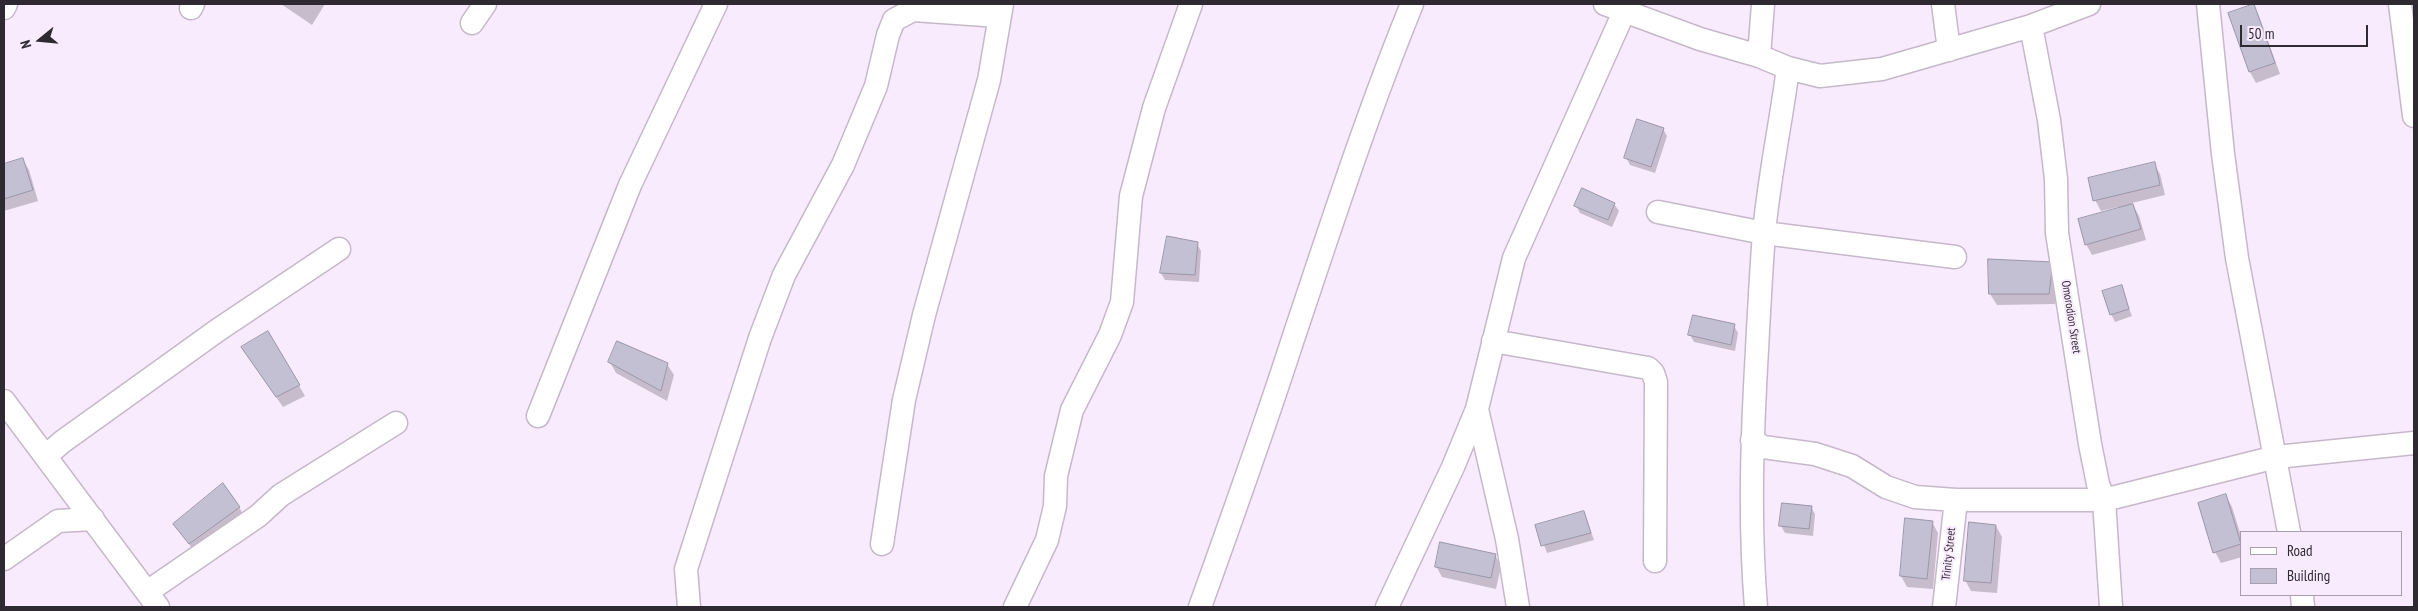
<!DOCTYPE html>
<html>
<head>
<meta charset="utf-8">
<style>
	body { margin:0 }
	#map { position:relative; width:2418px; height:611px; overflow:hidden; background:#f9ebfe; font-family:"PT Sans Narrow",sans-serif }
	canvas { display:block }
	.frame { position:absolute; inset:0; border:5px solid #2f2a31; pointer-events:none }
	.legend { position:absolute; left:2240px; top:531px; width:162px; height:65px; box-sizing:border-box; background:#f9ebfe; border:1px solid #a89eac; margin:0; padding:6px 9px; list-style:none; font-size:15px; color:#2f2a31 }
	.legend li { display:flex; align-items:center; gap:10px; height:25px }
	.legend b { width:25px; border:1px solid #a89eac }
	.north { position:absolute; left:15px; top:15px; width:50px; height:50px; -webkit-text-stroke:4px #f9ebfe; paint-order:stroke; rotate:253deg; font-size:14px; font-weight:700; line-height:20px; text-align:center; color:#2f2a31 }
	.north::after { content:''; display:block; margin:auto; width:18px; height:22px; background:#2f2a31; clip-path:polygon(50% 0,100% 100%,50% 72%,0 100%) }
	.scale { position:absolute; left:2240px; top:25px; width:128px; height:22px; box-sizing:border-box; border:2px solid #2f2a31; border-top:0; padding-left:6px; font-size:15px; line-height:18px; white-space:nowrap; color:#2f2a31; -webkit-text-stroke:4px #f9ebfe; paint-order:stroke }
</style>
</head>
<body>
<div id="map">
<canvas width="2418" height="611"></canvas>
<div class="frame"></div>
<ul class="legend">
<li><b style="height:6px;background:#fff"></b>Road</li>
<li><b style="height:14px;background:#c4c0d4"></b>Building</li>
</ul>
<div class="north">N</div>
<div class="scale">50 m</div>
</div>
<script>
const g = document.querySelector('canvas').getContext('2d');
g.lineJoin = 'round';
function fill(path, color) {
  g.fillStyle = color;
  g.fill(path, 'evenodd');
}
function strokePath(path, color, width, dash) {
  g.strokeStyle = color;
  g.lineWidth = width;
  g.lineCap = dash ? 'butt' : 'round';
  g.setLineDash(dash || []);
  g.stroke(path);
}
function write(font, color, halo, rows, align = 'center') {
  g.font = font + ' "PT Sans Narrow",sans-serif';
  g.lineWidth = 4;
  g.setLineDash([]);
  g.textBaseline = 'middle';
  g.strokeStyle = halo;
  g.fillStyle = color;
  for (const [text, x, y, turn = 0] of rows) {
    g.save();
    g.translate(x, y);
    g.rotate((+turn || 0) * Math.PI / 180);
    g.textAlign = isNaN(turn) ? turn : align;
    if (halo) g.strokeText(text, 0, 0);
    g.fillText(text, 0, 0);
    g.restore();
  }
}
fill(new Path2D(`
	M281,4H325L312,25Z
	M2253,5L2259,16L2280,74L2256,83L2250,72L2229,13Z
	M1663,129L1667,136L1655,173L1630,165L1626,157Z
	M23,160L29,170L38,201L4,211V165Z
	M2154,164L2160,174L2165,195L2132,203L2139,216L2146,240L2092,255L2086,244L2119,209L2118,207L2101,211L2095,200Z
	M1614,204L1619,211L1612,227L1580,213L1576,206Z
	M1197,244L1201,251L1199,282L1165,280L1161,273Z
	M2052,263L2058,274L2055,304L1997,305L1990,294Z
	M2121,287L2132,316L2115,322L2111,314Z
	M1734,326L1738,333L1735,351L1694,342L1690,335Z
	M268,333L305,396L283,407L242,348Z
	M610,362L667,364L674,375L667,401L616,373Z
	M2226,496L2232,507L2242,539V557L2221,563L2215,552Z
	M239,507L245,518L196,554L175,524Z
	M1811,507L1815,514L1813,536L1785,533L1781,526Z
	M1584,512L1594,540L1547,553L1537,526Z
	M1932,522L1938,533L1933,589L1907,587L1901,576Z
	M1996,526L2002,537L1997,593L1971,591L1965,580Z
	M1495,555L1501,566L1496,589L1442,577L1436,566Z`), '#0003');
const building = new Path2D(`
	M2254,4L2275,63L2249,72L2228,13Z
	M1637,119L1664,128L1651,167L1624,158Z
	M23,158L33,190L4,199V164Z
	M2155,162L2160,185L2093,201L2088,178Z
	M1582,188L1615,203L1608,220L1574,206Z
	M2133,204L2141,229L2085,245L2078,219Z
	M1167,236L1198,242L1195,275L1160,273Z
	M1988,259L2053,262L2049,294H1989Z
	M2122,285L2129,309L2110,315L2102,291Z
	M1693,315L1735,324L1731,345L1688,335Z
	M268,331L300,385L276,397L241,347Z
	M617,341L668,363L661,391L608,362Z
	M223,483L240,507L189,544L173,524Z
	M2226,494L2241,544L2213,553L2198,503Z
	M1782,503L1812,506L1809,529L1779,526Z
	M1584,511L1591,533L1541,546L1535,525Z
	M1905,518L1933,521L1927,579L1900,576Z
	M1969,522L1996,525L1991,583L1964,581Z
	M1440,542L1496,554L1491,578L1435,567Z`);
fill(building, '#c4c0d4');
strokePath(building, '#9a95a9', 1);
const minor = new Path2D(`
	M1605,4L1700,39L1759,56L1788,68L1820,76L1882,69L2031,26L2089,4
	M1943,4L1949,50
	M2208,4L2223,154L2237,258L2289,532
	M2400,4L2414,116
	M4,8L6,4
	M191,8L193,4
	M472,23L485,4
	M2031,26L2049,120L2056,179L2057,233L2090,444L2098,484L2104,500L2111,607
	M1759,56L1763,4
	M1658,212L1764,233L1955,257
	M1493,341L1648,368L1653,373L1656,382L1655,561
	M4,401L158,607
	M1477,409L1507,539L1518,607
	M538,416L630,185L716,4
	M1752,440L1763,447L1815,454L1852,466L1886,487L1915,497L1956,500H2104L2276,457L2414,443
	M46,456L62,442L218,330L339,249
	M882,544L904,400L924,315L989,80L1002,4
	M4,559L58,521L93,519
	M147,592L258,516L281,495L396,423
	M2302,595L2303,607
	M689,607L686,569L760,338L784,275L843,165L876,86L888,35L894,20L913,10L999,16
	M1015,607L1047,540L1055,506L1056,476L1072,410L1110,335L1122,302L1131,196L1154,108L1191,4
	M1200,607C1232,518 1264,429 1293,339C1331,226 1367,114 1412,4
	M1387,607L1453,467L1477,409L1514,258L1624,12
	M1756,607C1749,522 1752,436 1757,350C1759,311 1761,272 1764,233C1769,177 1781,123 1788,68
	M1944,607L1956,500`);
strokePath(minor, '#c6b8ca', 25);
strokePath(minor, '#fff', 22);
write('12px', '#2f2a31', '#f9ebfe', [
	["Omorodion Street",2071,317,81],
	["Trinity Street",1949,554,-84]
]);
</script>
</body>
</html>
